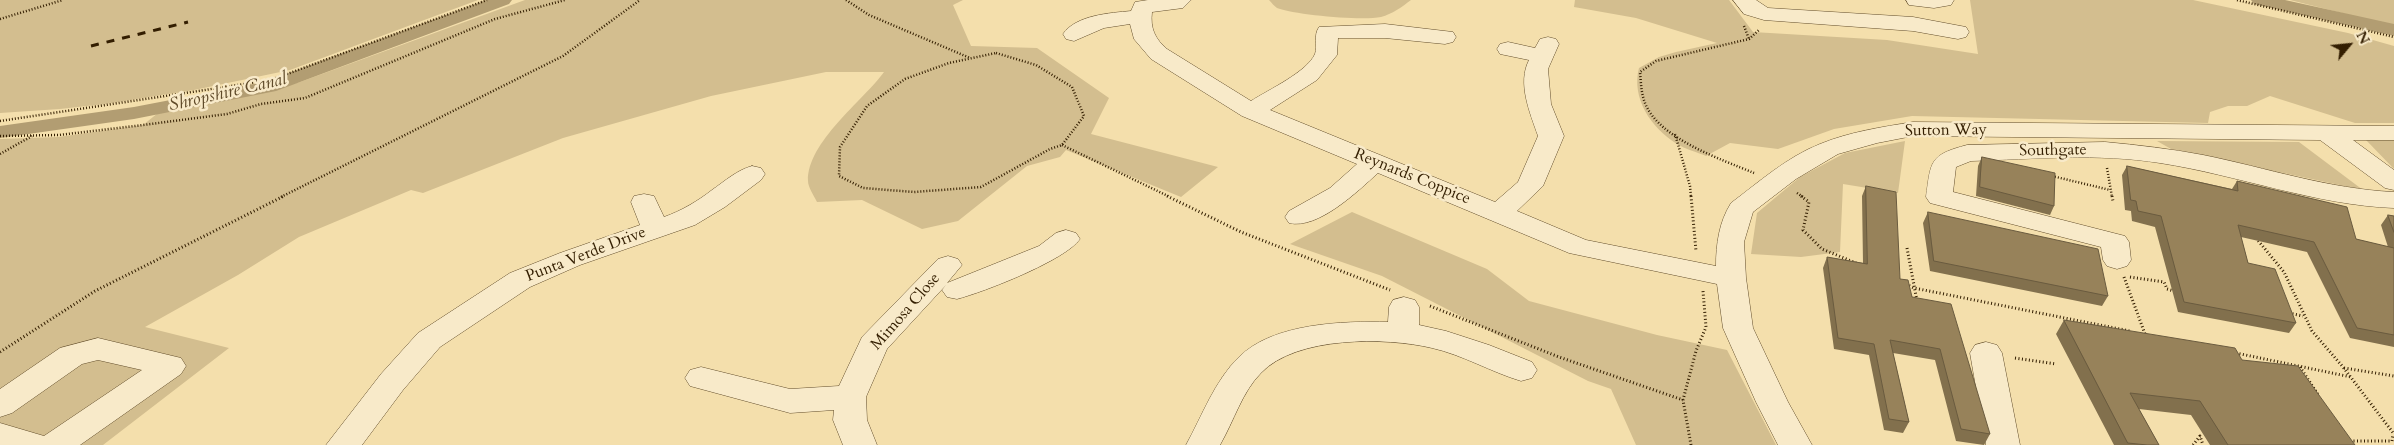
<!DOCTYPE html>
<html>
<head>
<meta charset="utf-8">
<style>
	body { margin:0 }
	#map { position:relative; width:2394px; height:445px; overflow:hidden; background:#f4dfac; font-family:Cardo,serif }
	canvas { display:block }
	.north { position:absolute; left:2324px; top:20px; width:50px; height:50px; -webkit-text-stroke:4px #f8eac9; paint-order:stroke; rotate:62deg; font-size:14px; font-weight:700; line-height:20px; text-align:center; color:#331e01 }
	.north::after { content:''; display:block; margin:auto; width:18px; height:22px; background:#331e01; clip-path:polygon(50% 0,100% 100%,50% 72%,0 100%) }
</style>
</head>
<body>
<div id="map">
<canvas width="2394" height="445"></canvas>
<div class="north">N</div>
</div>
<script>
const g = document.querySelector('canvas').getContext('2d');
g.lineJoin = 'round';
function fill(path, color) {
  g.fillStyle = color;
  g.fill(path, 'evenodd');
}
function strokePath(path, color, width, dash) {
  g.strokeStyle = color;
  g.lineWidth = width;
  g.lineCap = dash ? 'butt' : 'round';
  g.setLineDash(dash || []);
  g.stroke(path);
}
function write(font, color, halo, rows, align = 'center') {
  g.font = font + ' Cardo,serif';
  g.lineWidth = 5;
  g.setLineDash([]);
  g.textBaseline = 'middle';
  g.strokeStyle = halo;
  g.fillStyle = color;
  for (const [text, x, y, turn = 0] of rows) {
    g.save();
    g.translate(x, y);
    g.rotate((+turn || 0) * Math.PI / 180);
    g.textAlign = isNaN(turn) ? turn : align;
    if (halo) g.strokeText(text, 0, 0);
    g.fillText(text, 0, 0);
    g.restore();
  }
}
fill(new Path2D(`
	M0,0H478L290,70L194,90L105,104L60,109L0,113Z
	M525,0H963L953,5L971,46L1037,48L1109,98L1091,134L1218,167L1181,197L1066,150L1060,157L1027,166L958,221L922,229L862,200L817,202C814,196 808,187 808,181C807,142 863,101 884,72H826L711,96L563,138L423,193L411,190L299,237L238,275L145,327L229,348L103,445H0V139L58,137L143,125L163,109L249,95L300,82Z
	M1269,0H1411C1402,7 1392,14 1381,17C1362,21 1296,15 1277,8C1274,6 1272,3 1269,0Z
	M1575,0H1729L1753,32L1887,40L1978,54L1970,0H2193L2348,33L2394,46V123H2355L2270,96L2247,106H2228L2210,112L2208,123L1912,116L1834,129L1778,149L1730,143L1706,156C1697,152 1685,149 1677,144C1651,128 1631,98 1639,68L1659,57L1676,52L1717,43L1636,18L1574,7Z
	M2290,0H2394V26Z
	M2394,139V169L2366,140Z
	M1905,141L1898,193L1843,184L1840,252L1801,257L1751,254L1757,213L1800,177L1845,153Z
	M2157,141L2299,142L2363,190L2171,149Z
	M1352,212L1487,269L1529,301L1657,335L1727,350L1776,445H1636L1611,389L1588,381L1382,276L1290,244Z`), '#d3be8f');
fill(new Path2D(`
	M486,0H512L509,4L276,91L134,119L0,138V126L134,107L264,82Z
	M2251,0H2285L2394,24V36L2254,4Z`), '#b29d72');
const minor = new Path2D(`
	M1191,0L1183,8L1152,12C1150,28 1155,39 1167,49L1251,101C1268,90 1307,72 1315,54C1318,45 1313,36 1319,27L1385,24L1453,32L1456,37L1453,42L1445,44L1385,38H1338L1337,55L1317,80L1270,110L1495,202L1518,182L1538,136C1530,113 1517,83 1529,60L1500,54L1497,49L1500,44L1508,42L1535,48L1540,39L1548,37L1556,39L1559,44L1548,69L1551,104L1564,136L1543,186L1517,211L1586,240L1716,266C1716,244 1719,222 1731,203C1759,182 1787,157 1820,144C1849,132 1882,127 1913,122L2394,126V140H2353L2394,170V190L2385,188L2320,140L1913,136L1877,143L1838,154L1796,179L1753,212L1744,242L1746,278L1753,328L1788,402L1812,445H1778L1756,402L1723,328L1717,284L1569,253L1378,173C1358,191 1318,230 1289,223L1285,217L1289,211L1330,188L1357,164L1242,116L1151,59L1134,39L1130,24L1104,28L1074,41L1066,39L1063,34C1076,15 1110,13 1131,11L1135,2L1148,0Z
	M1733,0H1756L1768,8L1913,17L1966,27L1969,32L1966,37L1958,39L1913,31L1764,20L1744,14Z
	M1906,0H1954L1951,5L1934,8L1909,5Z
	M2105,142C2138,145 2171,149 2203,155C2267,168 2329,189 2394,192V208C2315,205 2238,175 2160,163C2098,153 2034,159 1971,161L1956,167L1953,192L2125,236L2129,242L2131,260L2127,266L2117,269L2107,266L2103,260L2101,247L1930,203L1926,197C1931,161 1929,155 1967,145Z
	M752,166L761,168L765,174L761,180L725,207L695,225L580,265L530,287L440,347L403,390L362,445H326L381,374L418,333L510,273L560,253L640,225L631,202L634,196L644,194L654,196L664,217C681,211 698,201 712,190C725,181 737,170 752,166Z
	M1066,230L1076,233L1080,239C1066,260 984,292 957,299L947,297L942,290L946,285L887,349L866,397L867,420L877,445H843L833,420L834,410L790,413L690,386L685,378L690,370L701,367L790,389L839,386L862,337L938,259L948,256L958,259L962,265L947,283L1039,246L1056,233Z
	M1404,297L1415,300L1419,307V325L1446,331L1489,345L1532,362L1537,370L1532,378L1521,381C1491,372 1463,355 1432,348C1386,337 1296,336 1261,373C1242,392 1234,421 1220,445H1186C1202,416 1215,380 1239,357C1273,323 1343,321 1388,322L1389,307L1393,300Z
	M98,338L181,358L186,366L181,374L80,445H0V423L44,436L142,370L98,360L82,364L12,413L0,417V389L60,348Z
	M1986,342L1997,345L2002,353L2020,445H1986L1970,353L1975,345Z`);
strokePath(minor, '#634e2c', 1);
strokePath(new Path2D(`
	M846,0L869,15L970,58
	M2237,0L2394,37
	M0,19L63,0
	M1744,26L1749,39
	M996,53L1036,65L1072,87L1084,116L1062,145L1050,149L981,187L914,192L863,188L839,176L840,147L867,106L905,79L949,63Z
	M0,121L271,80L487,0
	M1675,134L1690,186L1691,197
	M0,136L59,135L143,125L227,114L261,104L305,98L495,19L565,0
	M1062,145L1170,197
	M0,154L32,136
	M2107,168L2112,197
	M1754,173C1721,159 1659,139 1645,103C1641,93 1641,82 1640,72L1656,61L1749,39L1760,29
	M2052,176L2110,190
	M1797,193L1803,197
	M281,197L563,56L640,0`), '#331e01', 2.5, [1, 2]);
strokePath(new Path2D(`
	M1167,196L1241,232L1390,290
	M1691,196L1696,251
	M1801,196L1809,202L1803,230L1822,249L1856,263
	M2112,196L2113,201
	M2256,238L2284,272L2312,331L2343,367L2394,434
	M1907,248L1917,301
	M2124,277L2145,334
	M2130,277L2164,282L2167,289L2174,291
	M1906,284L1914,288L2130,331
	M1430,306L1559,357L1683,400
	M2289,313L2303,316
	M0,352L95,291L284,196
	M2236,353L2351,377
	M2015,358L2056,364
	M2300,367L2319,396
	M2344,368L2394,376
	M2350,441H2392L2393,434
	M1691,445L1683,400L1696,351L1706,327L1703,291
	M2193,445L2200,436L2203,445`), '#331e01', 3, [1, 2.5]);
fill(minor, '#f8eac9');
strokePath(new Path2D(`
	M91,46L188,22`), '#331e01', 3, [8, 8]);
fill(new Path2D(`
	M1982,157L2054,206L2050,215L1976,196L1978,166Z
	M2127,166L2232,189L2237,181L2356,239L2388,247L2381,225L2388,215L2394,216V347L2350,338L2307,252L2241,237L2248,263L2296,323L2289,333L2178,312L2155,227L2132,221L2131,211L2125,210L2122,175Z
	M1866,186L1900,279L1912,297L1990,434L1984,445L1956,441L1935,360L1893,353L1909,422L1903,433L1884,430L1869,355L1834,349L1823,268L1827,257L1863,263L1862,196Z
	M1928,212L2108,296L2102,306L1930,271L1923,223Z
	M2064,320L2242,360L2355,445H2210L2191,415L2139,409L2159,445H2114L2056,334Z`), '#82704d');
const building = new Path2D(`
	M1982,157L2055,173L2054,206L1980,187Z
	M2127,166L2238,191L2237,181L2347,207L2356,239L2394,248V335L2357,328L2314,242L2238,225L2248,263L2275,269L2296,323L2184,302L2161,216L2138,211L2136,201L2131,200Z
	M1866,186L1896,192L1900,279L1908,280L1912,297L1951,304L1990,434L1961,429L1940,349L1890,340L1909,422L1889,419L1874,344L1838,338L1827,257L1867,264Z
	M1928,212L2098,249L2108,296L1934,261Z
	M2388,215L2394,216V232Z
	M2064,320L2235,348L2242,360L2298,366L2355,445H2228L2200,401L2130,393L2159,445H2147L2128,443Z`);
fill(building, '#97825a');
strokePath(building, '#6a5b3f', 1);
write('16px', '#331e01', '#f8eac9', [
	["Sutton Way",1946,131,-1],
	["Southgate",2053,151,-1],
	["Reynards Coppice",1412,177,22],
	["Punta Verde Drive",586,255,-21],
	["Mimosa Close",906,312,-49]
]);
write('italic 18px', '#5f4a29', '#f8eac9', [
	["Shropshire Canal",228,93,-13]
]);
</script>
</body>
</html>
